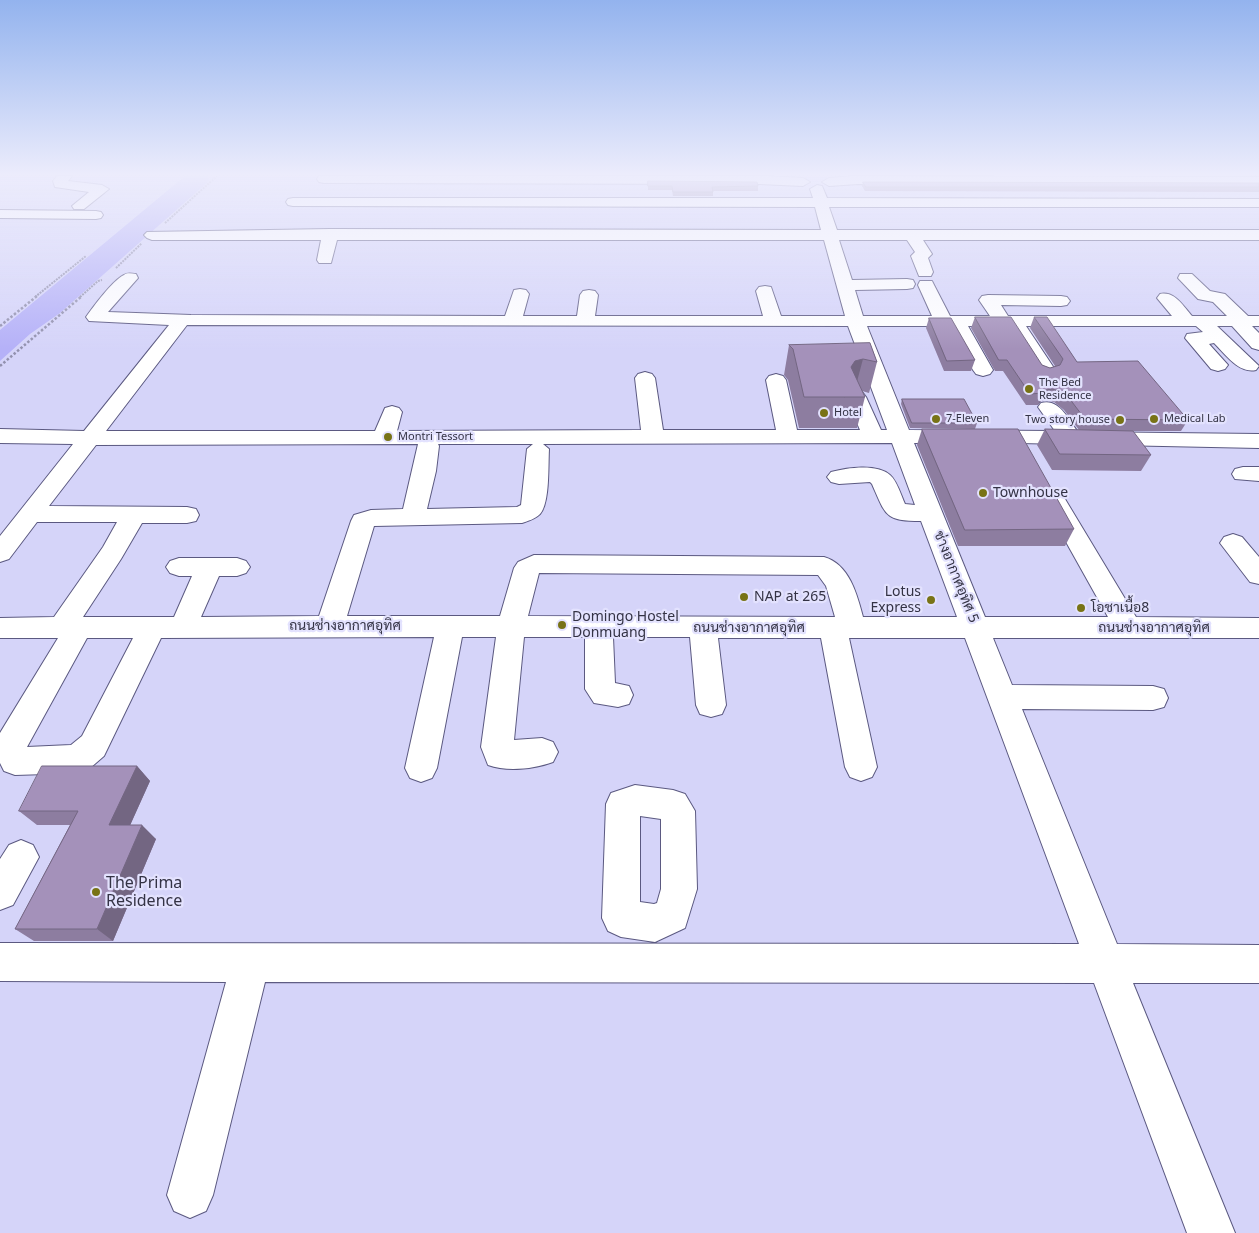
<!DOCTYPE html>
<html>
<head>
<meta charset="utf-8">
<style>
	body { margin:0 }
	canvas { display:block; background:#d5d4f9 }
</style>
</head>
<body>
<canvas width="1259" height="1233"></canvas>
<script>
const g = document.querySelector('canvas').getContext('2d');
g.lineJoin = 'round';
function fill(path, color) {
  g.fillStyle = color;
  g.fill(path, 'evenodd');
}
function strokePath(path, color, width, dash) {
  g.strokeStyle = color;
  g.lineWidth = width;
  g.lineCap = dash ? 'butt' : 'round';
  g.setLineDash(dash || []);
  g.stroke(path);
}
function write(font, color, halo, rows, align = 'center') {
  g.font = font + ' "Noto Sans",Sarabun,sans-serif';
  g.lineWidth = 4.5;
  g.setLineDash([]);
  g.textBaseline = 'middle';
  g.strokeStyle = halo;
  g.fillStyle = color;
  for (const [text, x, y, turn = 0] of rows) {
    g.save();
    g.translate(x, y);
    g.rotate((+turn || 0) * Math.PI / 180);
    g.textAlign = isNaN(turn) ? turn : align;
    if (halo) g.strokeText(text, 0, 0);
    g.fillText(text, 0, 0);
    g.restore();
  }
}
fill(new Path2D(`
	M185,176H208L209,181L60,313L30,334L0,361V330Z`), '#b5b1f8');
const minor = new Path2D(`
	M57,176H72L68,181L102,185L109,189L84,209H74L72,206L89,192L55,187L53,181Z
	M319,176H768L803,178L810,182L803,186L759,184L324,183L319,182L317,179Z
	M852,176L1259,177V185L858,184L829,186L822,182L829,178Z
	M817,185L822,186L827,198L1259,199V207H829L837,230H1259V240H923L932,254L928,258L933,272L931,276H919L911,256L915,252L907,240H839L852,280L907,279L913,280L915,284L913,288L907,289L855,290L863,316H932L918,285L920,281H932L934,285L950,316H990L979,300L982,296L988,295L1061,296L1067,297L1070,301L1067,305L1061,306L1001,305L1008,316H1172L1157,298L1160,294C1175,291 1183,306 1192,316H1227L1213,302L1198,299L1178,278L1180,274H1192L1210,291L1225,294L1248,316H1259V326H1252L1259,333V350L1252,348L1232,326H1217L1259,366L1256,370C1239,374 1225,354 1214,343L1209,344L1228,365L1225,369L1218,371L1211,369L1185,338L1187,334L1203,332L1196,326H1026L1056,371L1053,375L1046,377L1039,375L1008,326H968L993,370L990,374L983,376L976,374L973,370L949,326H867L909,430L1055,431L1038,407L1041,403C1059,398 1068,419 1078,432L1259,434V448L1019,443H914L985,617H1108L1042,499L1046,494L1054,491L1062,494L1136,617L1259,618V638H993L1012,685L1153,686L1164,689L1168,698L1164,707L1153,710L1022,709L1117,944L1259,945V983H1133L1235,1233H1187L1094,983L265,982L213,1195L206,1211L190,1218L174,1211L167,1195L226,982L0,981V943L1079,944L965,638H849L877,767L872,777L861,781L850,777L845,767L821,638H718L726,705L722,714L711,717L700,714L696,705L690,637H613L615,683L629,686L633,695L629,704L618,707L594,703L585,689V637H524L514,740L542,738L553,742L558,752L553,762C534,769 507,772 488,765L481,747L496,637H462L437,768L432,778L421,782L410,778L405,768L434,637L161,638L104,756L89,769L78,773L15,775L4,771L0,763V733L58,638H0V618L54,617L103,547L117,522H37L9,559L0,562V536L73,444L0,443V429L84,431L169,325L89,321L86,317C94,306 112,281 124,275C128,272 132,274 136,274L138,278L108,312L191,315L505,316L514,290L520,289L526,290L529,294L523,316H577L580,295L583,291L589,290L595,291L598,295L595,316H763L756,291L759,287L765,286L771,287L781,316H845L824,240H337L331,263H319L317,260L321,240H152L147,238L144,235L147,232L330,229L821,230L815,207L293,206L288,205L286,202L288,199L293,198H813L810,189ZM187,325L848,326L887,430H881L866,397L863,393L856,391L849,393L846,397L860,430H797L786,380L783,376L776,374L769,376L766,380L776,430H663L655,378L652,374L645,372L638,374L635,378L641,430L397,431L402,412L399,408L392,406L385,408L375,431H106ZM892,443L915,505L905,504C901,495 897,481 890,475C877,463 846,468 831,472L827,477L831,482L839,484L870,482L872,484C886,516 885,521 921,521L957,617H863C857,594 849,564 824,557L534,555L518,562L514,568L500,616H347L374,526L522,523C528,521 535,519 540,514C550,503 548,465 549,449L543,444ZM418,444L403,509L371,510L354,515L351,521L319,616L201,617L219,576H237L246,573L250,567L246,561L237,558H179L170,561L166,567L170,573L179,576H192L174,617H83L121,559L142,523H187L196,521L199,515L196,509L187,507L49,506L96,445ZM438,444H533L527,449L521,505L517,507L427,509L436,471L439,446ZM539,573L818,575L826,586L835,617L528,616ZM87,638H133L82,736L71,745L27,747Z
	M0,210L96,211L101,212L103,215L101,218L96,219L0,218Z
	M1243,467H1259V481L1235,479L1232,474L1235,469Z
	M1233,534L1242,537L1259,557V584L1250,582L1220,543L1224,537Z
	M635,785L673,790L685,794L695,811L697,889L685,928L655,942L621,937L608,931L602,918L606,804L611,793ZM640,816L661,819V889L657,903L654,904L640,902Z
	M21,840L33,845L39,857L13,905L0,910V859L9,845Z`);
strokePath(minor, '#5b5981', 2);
strokePath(new Path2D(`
	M165,223L217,176
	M116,268L142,243
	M35,297L86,256
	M80,297L98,281L102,280`), '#9291ae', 2, [2, 1]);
strokePath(new Path2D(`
	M0,326L37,296
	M0,366L82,296`), '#9291ae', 2.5, [2.5, 2]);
fill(minor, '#fff');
fill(new Path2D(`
	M648,181L758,186V191H713V196H673L672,190H648Z
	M863,182L1259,183V192L865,191L862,186Z
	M975,317L1042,365L1050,368L1055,366L1030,328L1034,317L1077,362L1188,420L1181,431H1128L1151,455L1141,471L1052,470L1037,445L1045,429L1079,430L1064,410L1054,402L1047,400L1041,401L1038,405H1026L1003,371H995L971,328Z
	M929,318L975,360L971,371H944L926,328Z
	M870,343L877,362L869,393L862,391L865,397L857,428H799L788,380L784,375L789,345Z
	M902,399L977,423L975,429L910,428L901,404Z
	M922,429L1074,529L1065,546H958L917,445Z
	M137,766L150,781L130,825L156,839L113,941H34L15,929L70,825H37L19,811Z`), '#8d7da0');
fill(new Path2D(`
	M863,359L855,389L848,392L844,398L851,367L855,361Z
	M1046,390L1041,401L1038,405L1043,393Z
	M137,766L150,781L124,839L109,825Z
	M142,825L156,839L113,941L97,929Z`), '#736682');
const building = new Path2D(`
	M648,181L757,182L758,186L712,187L713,192H673L672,186H648Z
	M863,182L1259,183V187H866Z
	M975,317H1011L1042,365L1050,368L1060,365L1063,359L1034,317H1047L1077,362L1138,361L1188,420L1085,419L1069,398L1059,391L1052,389L1046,390L1043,393L1030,394L1007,360H999Z
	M929,318H951L975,360L947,361Z
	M870,343L877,362L863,359L855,361L851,367L865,397H804L793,349L789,345Z
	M902,399H964L977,423H912Z
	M922,429H1018L1074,529L965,530Z
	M1045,429L1133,431L1151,455L1060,454Z
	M42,766H137L109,825H142L97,929H15L78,811H19Z`);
fill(building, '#a491ba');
strokePath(building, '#736682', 1);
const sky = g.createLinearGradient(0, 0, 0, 349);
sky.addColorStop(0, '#93b3ee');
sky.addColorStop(0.5, '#ececfc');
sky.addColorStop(1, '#ececfc00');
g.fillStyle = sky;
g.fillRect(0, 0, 1259, 349);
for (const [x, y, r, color] of [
	[1029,389,5,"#787316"],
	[824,413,5,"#787316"],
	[936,419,5,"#787316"],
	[1154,419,5,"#787316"],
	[1120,420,5,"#787316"],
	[388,437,5,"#787316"],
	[983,493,5,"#787316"],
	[744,597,5,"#787316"],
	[931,600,5,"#787316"],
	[1081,608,5,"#787316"],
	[562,625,5,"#787316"],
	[96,892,5,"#787316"]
]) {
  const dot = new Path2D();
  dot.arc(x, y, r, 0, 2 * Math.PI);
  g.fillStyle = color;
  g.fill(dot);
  strokePath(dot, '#e3e2fe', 2);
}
write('11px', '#343345', '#e3e2fe', [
	["The Bed",1039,383],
	["Residence",1039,396],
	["Hotel",834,413],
	["7-Eleven",946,419],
	["Medical Lab",1164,419],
	["Two story house",1110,420,"right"],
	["Montri Tessort",398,437]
], 'left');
write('14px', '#343345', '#e3e2fe', [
	["Townhouse",993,493],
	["Lotus",921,592,"right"],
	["Express",921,608,"right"],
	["NAP at 265",754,597],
	["โอชาเนื้อ8",1091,608],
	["Domingo Hostel",572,617],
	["Donmuang",572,633]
], 'left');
write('14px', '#343345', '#e3e2fe', [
	["ช่างอากาศอุทิศ 5",956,577,68],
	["ถนนช่างอากาศอุทิศ",345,626],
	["ถนนช่างอากาศอุทิศ",749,628],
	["ถนนช่างอากาศอุทิศ",1154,628]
]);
write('16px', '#343345', '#e3e2fe', [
	["The Prima",106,883],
	["Residence",106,901]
], 'left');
</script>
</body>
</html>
